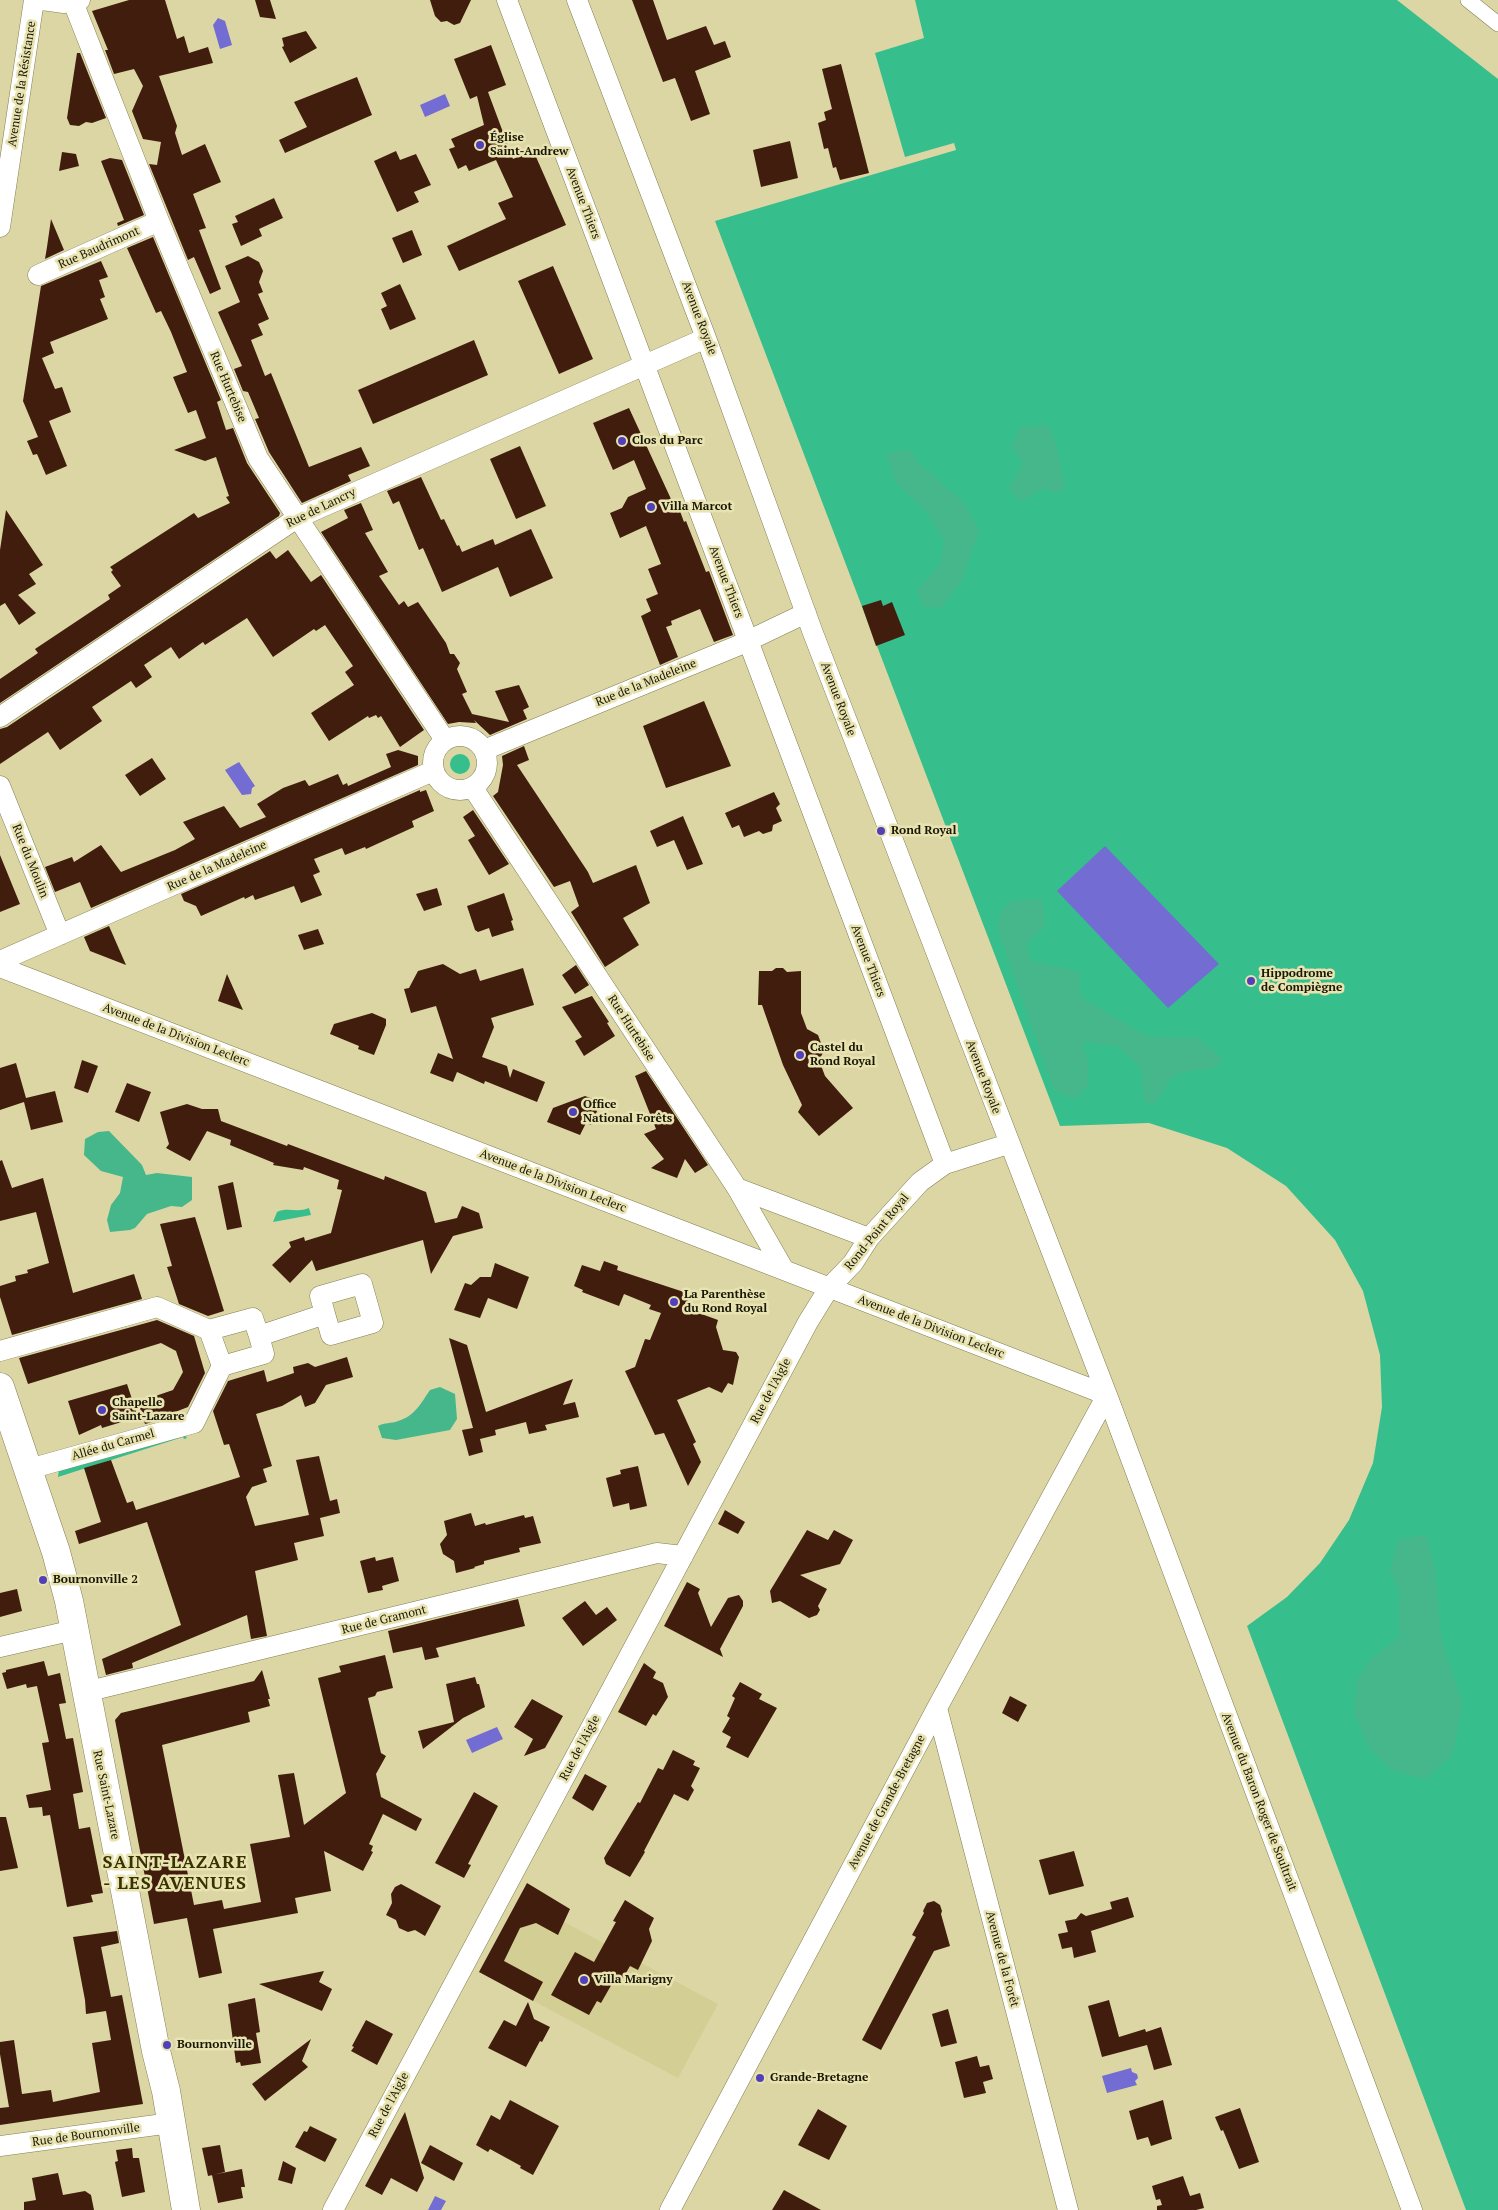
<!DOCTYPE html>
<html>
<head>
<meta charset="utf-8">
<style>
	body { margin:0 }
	canvas { display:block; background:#dbd6a4 }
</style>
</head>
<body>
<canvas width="1498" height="2210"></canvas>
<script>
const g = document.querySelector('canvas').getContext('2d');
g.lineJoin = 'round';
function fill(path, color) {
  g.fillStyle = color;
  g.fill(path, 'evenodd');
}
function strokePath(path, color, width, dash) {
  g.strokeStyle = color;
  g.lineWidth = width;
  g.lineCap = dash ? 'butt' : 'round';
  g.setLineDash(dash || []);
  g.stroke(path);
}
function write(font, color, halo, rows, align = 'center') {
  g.font = font + ' "PT Serif",serif';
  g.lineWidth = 5;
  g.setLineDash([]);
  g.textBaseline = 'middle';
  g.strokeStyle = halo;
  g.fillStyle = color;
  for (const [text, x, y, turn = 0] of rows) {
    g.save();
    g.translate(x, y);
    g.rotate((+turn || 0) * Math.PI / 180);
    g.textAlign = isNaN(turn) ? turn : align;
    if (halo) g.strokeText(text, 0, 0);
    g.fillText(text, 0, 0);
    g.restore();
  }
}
fill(new Path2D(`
	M519,1898L718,2004L678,2078L479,1972Z`), '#d3ce94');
fill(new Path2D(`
	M915,0H1397L1498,79V2210H1466L1247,1626L1287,1597L1320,1563L1349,1520L1373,1463L1382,1407L1380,1355L1363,1291L1335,1240L1286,1186L1227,1148L1149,1123L1060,1126L715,221L956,150L954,143L905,157L875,53L924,38Z
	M450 764a10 10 0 1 1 20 0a10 10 0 1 1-20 0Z
	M309,1208L311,1215L273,1222L277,1212C287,1207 298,1213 309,1208Z
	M185,1435L187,1438L184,1439L183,1437L58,1477L59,1469Z`), '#36bf8c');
fill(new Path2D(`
	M1047,424L1056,442L1065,488L1056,494L1045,488L1020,501L1009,488L1023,463L1011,446L1021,427Z
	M909,449L918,462L963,502L979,531L962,580L942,607H923L917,590L940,565L944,541L926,511L896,483L886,454Z
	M1042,898L1045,927L1027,942L1031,961L1079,971L1081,997L1147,1036L1198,1038L1223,1059L1212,1069L1189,1071L1173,1076L1154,1104L1144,1102L1141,1068L1119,1047L1082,1042L1088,1062V1087L1074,1099L1054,1090L997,928L1001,910L1012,901Z
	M109,1131L142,1165L146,1175L157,1173L192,1177V1200L182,1207L171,1206L147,1214L135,1228L130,1230L110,1232L107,1220L111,1205L120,1193L123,1177L101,1171L84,1155L85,1139L98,1132Z
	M440,1387L455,1394L457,1419L450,1430L396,1440L382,1438L378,1426C385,1422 391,1424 398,1421C415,1416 421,1403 430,1390Z
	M1426,1534L1435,1568L1442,1642L1463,1705L1452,1755L1425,1779L1392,1770L1369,1748L1354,1712L1357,1680L1371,1659L1399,1637V1590L1390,1570L1398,1540Z`), '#46b78a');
fill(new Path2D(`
	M218,18L225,21L232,45L220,49L213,25Z
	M445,94L450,106L425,117L420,105Z
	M239,762L255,786L252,788L251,794L242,795L225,770Z
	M1105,846L1219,964L1168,1008L1057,891Z
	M497,1727L503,1739L472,1753L466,1740Z
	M1131,2068L1132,2072L1137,2074L1138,2078L1135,2081L1137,2085L1107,2093L1102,2076Z
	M435,2196L446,2201L441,2210H428Z`), '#726cd3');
fill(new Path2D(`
	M129,0H165L177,39L184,36L189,53L208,47L213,63L159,76L177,126L175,133L182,155L205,144L221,182L193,194L206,228L199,230L221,289L210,294L194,257L188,260L149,164L157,165L161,142L143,139L132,111L143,86L134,69L114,74L105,50H108L92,11Z
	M255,0H270L276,19L260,17Z
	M430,0H471L460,23L454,25L447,21L441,22L435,16Z
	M632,0H653L667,40L706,26L714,45L725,41L731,57L695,71L710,114L691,121L675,78L663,82Z
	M306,31L317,48L290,63L282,47L284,46L282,38Z
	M491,45L506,85L488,92L513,159L533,150L566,225L459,271L447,246L506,219L498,203L513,197L496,160L469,171L466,165L458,169L449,149L455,147L451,139L484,125L477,96L470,99L454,59Z
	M77,53H80L106,118L92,123L86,122L79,126L70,125L67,118Z
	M841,64L869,173L840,180L836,167L833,168L828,148L824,149L818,123L826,120L824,112L832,109L822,69Z
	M357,77L372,115L285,153L279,140L307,127L294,102Z
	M790,141L798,178L761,187L753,150Z
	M396,151L400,160L416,154L431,185L414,192L419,202L397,212L374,161Z
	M62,152L76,154L79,166L59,171Z
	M110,158L122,160L144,215L118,226L117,223L124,220L101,161Z
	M274,198L283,218L259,229L262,236L241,246L232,224L238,222L235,216Z
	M51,219L64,250L45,259L47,247Z
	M412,230L422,255L403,263L392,238Z
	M153,237L221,400L217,402L226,430L233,428L247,463L280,513L279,516L0,703V679L38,653L35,649L110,599L108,595L121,586L111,572L113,570L110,567L194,513L198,518L230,503L226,497L229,496L216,457L205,461L174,450L206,438L196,410L188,413L173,377L187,372L171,332L161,311L156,313L127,248Z
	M248,256L259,262L263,271L259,282L263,292L258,294L269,319L258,324L263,335L251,340L265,376L271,373L309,467L361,447L370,466L348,475L351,481L302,503L269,452L255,419L259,418L248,392L243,391L234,369L242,366L218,312L240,302L225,266Z
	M101,261L108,277L99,280L105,297L100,299L108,319L50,342L54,353L42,358L55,389L62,387L71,412L49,421L67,466L46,475L37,454L33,455L27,441L38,437L23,401L41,286Z
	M553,266L593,359L559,374L518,281Z
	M400,284L416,319L390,330L381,309L387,306L381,293Z
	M474,340L488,375L373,424L358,390Z
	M629,408L671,499L677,503L684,522L686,521L706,572L709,571L733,635L714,642L700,609L671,621L672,625L666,627L678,657L660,665L641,616L651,611L646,599L658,594L648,569L661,564L646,526L620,538L610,513L622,508L628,497L646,489L634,460L613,470L593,423Z
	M520,446L546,506L516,519L490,459Z
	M421,477L441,520L444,519L457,546L459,545L462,552L493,539L495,545L531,529L553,578L510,597L498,567L442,592L423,548L419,550L399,501L393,504L387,491Z
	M361,503L373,530L365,533L388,572L379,576L399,605L404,601L408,607L418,602L446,643L450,654H454L460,663L457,669L467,692L462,694L472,714L509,722L495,691L519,685L529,707L523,710L527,719L490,735L474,720L476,723L459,722L448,724L321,532L348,518L344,510Z
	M6,510L43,565L29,574L36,584L18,595L36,613L19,625L5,603L0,606V550Z
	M288,550L311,582L321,575L424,730L400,747L381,716L378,718L376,715L369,718L368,716L329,741L311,713L354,685L345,672L353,666L325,625L316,631L314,629L273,657L247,618L205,645L203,642L179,659L171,647L144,665L152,677L136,688L131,681L92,707L102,721L60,750L48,732L0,764V729L7,727L270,551L276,559Z
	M881,600L883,606L892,602L905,635L876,646L862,606Z
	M704,701L731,766L666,788L643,726Z
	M524,746L529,760L517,765L588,872L593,883L636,865L650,903L623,918L639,945L605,967L571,912L579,906L570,881L554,887L493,796L498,792L503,765L502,756Z
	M398,750L418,756V765L91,908L80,882L55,892L45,867L72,857L74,862L101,845L121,872L175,850L195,839L183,822L224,806L240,828L266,817L257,804L283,788L305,780L309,786L338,774L343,785L347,783L348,786L391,767L386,754Z
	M152,758L166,779L140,796L125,775Z
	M420,790V792L426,790L434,811L412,821L414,827L366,849L365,847L345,855L342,848L314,859L320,872L313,875L322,895L301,903L294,886L255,900L253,895L245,899L244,897L201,916L196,906L184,901L181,894Z
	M774,792L780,804L776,808L782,821L773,825L772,831L763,834L759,831L744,837L739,825L732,828L725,813Z
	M473,810L509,864L489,875L468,840L475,836L463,817Z
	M683,816L703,864L687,870L674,840L657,847L650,831Z
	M0,855L20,904L0,912Z
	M437,888L442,905L424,911L416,894Z
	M504,893L513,920L511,921L514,930L492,937L489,928L478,932L475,930L467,906Z
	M109,926L126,965L90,951L84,937Z
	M318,929L324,944L304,950L298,935Z
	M443,964L460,974L476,969L480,981L523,968L534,1005L491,1018L494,1027L482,1057L507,1066L510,1078L513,1069L545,1082L537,1102L485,1081L484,1084L457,1072L453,1082L430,1073L438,1053L453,1059L436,1006L411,1013L404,989L409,988L418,971Z
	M576,965L589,985L575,994L562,975Z
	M776,968H783L787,972L801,971V1013L807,1029L818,1035L824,1051L819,1060L825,1076L853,1108L819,1136L798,1112L802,1105L783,1065L762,1005H758L759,971H772Z
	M227,974L243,1010L218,1001Z
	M592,996L609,1022L607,1023L615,1036L584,1056L575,1041L582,1037L562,1007Z
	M372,1013L386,1019V1025L374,1055L358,1049L359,1046L330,1034L334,1024Z
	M82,1060L98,1066L88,1093L74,1088Z
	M16,1063L26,1098L55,1091L63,1122L31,1130L24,1102L0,1110V1068Z
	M646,1071L708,1165L695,1173L685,1159L677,1178L651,1168L664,1159L644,1134L656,1129L635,1076Z
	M127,1083L151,1092L139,1122L115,1112Z
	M585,1096L601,1102L591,1125L586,1123L580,1135L547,1122L553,1108Z
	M187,1104L202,1109H218L221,1121L287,1146L288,1144L384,1180L385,1176L426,1192L435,1223L457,1218L462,1206L479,1213L483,1228L453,1236L431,1274L423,1240L316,1271L312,1260L290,1283L272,1265L291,1247L289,1242L304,1237L305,1241L331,1233L342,1190L337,1189L339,1180L304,1167L303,1170L273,1165L274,1163L230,1145L231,1140L207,1131L190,1161L166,1148L169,1144L160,1112Z
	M2,1160L12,1188L43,1178L73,1293L134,1274L142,1299L12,1335L0,1297V1286L16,1281L15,1276L28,1273L27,1270L49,1263L36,1212L0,1221V1161Z
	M233,1182L242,1227L227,1230L218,1186Z
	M195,1217L224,1311L208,1316L179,1304L167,1267L172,1266L160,1224Z
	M604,1261L618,1266L617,1270L690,1294L685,1308L718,1320L716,1327L723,1350L736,1352L739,1357L733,1385L728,1383L722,1393L709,1387L677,1400L696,1442L693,1444L701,1462L688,1486L664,1433L655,1435L625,1371L635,1367L645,1339L650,1340L661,1313L649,1309L651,1305L624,1294L619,1306L582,1292L583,1290L574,1286L582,1265L600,1271Z
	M495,1263L529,1277L517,1309L488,1298L480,1318L454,1310L465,1283L471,1285L480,1277H491Z
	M157,1320L194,1336L205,1373L188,1407L170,1414L171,1417L145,1424L138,1402L173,1390L183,1372L176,1351L161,1343L28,1384L19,1358Z
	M449,1338L467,1345L486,1412L573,1379L563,1405L575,1402L579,1417L545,1425L547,1430L529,1434L526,1422L495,1430L496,1435L480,1439L483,1452L469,1456L462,1430L473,1428Z
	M347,1357L353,1377L326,1385L315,1403L305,1407L301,1395L282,1406L256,1414L272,1466L263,1469L267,1482L252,1487L246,1497L255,1526L309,1515L296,1460L319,1456L330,1501L337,1499L340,1513L320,1518L324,1536L294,1543L298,1560L255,1571L267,1636L251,1639L247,1615L132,1663L133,1668L106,1675L102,1659L181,1625L147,1522L79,1544L75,1531L101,1522L84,1468L111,1460L127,1503L133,1501L136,1510L240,1477L229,1444L224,1445L213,1411L228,1381L264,1370L267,1382L294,1373L293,1367L308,1363L315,1367Z
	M127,1384L138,1417L102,1428L101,1425L79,1435L68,1401Z
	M638,1466L647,1506L630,1510L629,1503L613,1507L606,1478L621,1474L620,1470Z
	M725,1510L745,1522L738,1534L718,1524Z
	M471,1513L475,1526L485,1523L486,1525L524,1515L525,1518L533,1516L541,1543L519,1548L520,1552L484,1561V1564L474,1567L475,1568L456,1573L454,1561L443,1554L440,1544L447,1535L444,1521Z
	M807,1530L828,1540L834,1530L853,1540L840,1564L800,1575L827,1589L818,1606L820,1610L817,1615L809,1618L780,1601L772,1603L770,1591Z
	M375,1557L376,1561L393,1557L399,1581L382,1586L383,1590L368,1593L360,1561Z
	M687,1582L700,1589L698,1593L711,1627L728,1598L739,1595L743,1601V1606L720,1649L723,1657L664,1626Z
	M17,1589L22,1611L0,1617V1593Z
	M518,1599L525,1626L436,1648L439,1657L425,1660L422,1647L393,1653L388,1631Z
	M585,1601L596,1615L607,1607L617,1620L583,1646L562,1618Z
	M385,1655L393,1688L377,1692L375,1696L368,1698L381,1753L386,1756L376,1774L381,1797L422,1819L416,1831L383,1814L369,1844L373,1846L371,1851L373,1852L363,1871L324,1851L331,1891L295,1898L298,1913L213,1929L222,1973L199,1978L187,1918L154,1924L115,1720L121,1713L254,1681L262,1670L270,1699H268L270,1706L248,1712L250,1722L162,1745L194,1905L222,1900L224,1909L261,1902L250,1844L290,1837L278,1775L294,1773L304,1825L346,1793L318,1678L341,1672L339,1666Z
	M44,1661L48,1676L60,1673L66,1703L59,1704L66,1739L73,1738L83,1792L73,1794L79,1829L90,1827L103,1893L91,1895L93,1902L67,1907L50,1815L43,1816L42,1807L29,1808L26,1795L51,1790L42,1743L49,1742L37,1686L27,1688L26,1684L7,1689L2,1673L6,1672V1670Z
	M644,1663L656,1672L653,1678L663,1683L668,1697L656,1716L653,1714L646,1726L618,1712Z
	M475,1677L477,1684H479L485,1707L463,1718L423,1749L418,1731L454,1722L446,1684Z
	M740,1682L762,1694L759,1699L777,1708L748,1758L726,1747L731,1737L722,1732L730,1718L727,1716L735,1698L732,1696Z
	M1010,1696L1027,1705L1018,1722L1002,1713Z
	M532,1699L563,1716L545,1748L524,1756L533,1739L514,1727Z
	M673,1750L695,1761L693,1765L700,1768L691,1786L694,1790L688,1801L674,1794L644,1851L645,1852L630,1877L606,1864L604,1858L638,1802L640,1803L658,1768L663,1770Z
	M585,1774L607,1786L593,1811L572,1798Z
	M474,1792L498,1806L468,1864L471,1865L464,1878L435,1863Z
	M0,1817H6L18,1868L0,1871Z
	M1074,1851L1084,1886L1049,1895L1039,1860Z
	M527,1883L570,1909L558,1935L536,1923L520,1928L504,1961L543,1982L533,2001L479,1972Z
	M401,1884L441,1906L425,1936L415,1930L408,1932L399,1928L396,1920L386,1915L392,1903L391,1894L395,1887Z
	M1128,1897L1134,1917L1091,1931L1096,1952L1074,1958L1072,1947L1062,1949L1058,1934L1068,1932L1065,1921L1076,1919L1081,1913L1086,1916L1112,1909L1110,1902Z
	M625,1900L654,1918L649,1929L652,1941L638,1970L630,1966L623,1978L617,1975L601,2003L597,2001L589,2015L551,1995L575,1952L594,1962L616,1922L613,1921Z
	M934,1901L940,1905L942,1911L941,1914L950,1946L934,1951L881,2050L862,2040L916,1937L912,1935L924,1913L923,1911L927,1903Z
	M117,1931L119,1943L101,1947L111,1997L122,1995L143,2104L0,2125V2108L9,2107L0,2054V2042L14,2040L22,2094L51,2090L53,2102L100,2092L92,2043L111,2040L106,2011L86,2014L85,2000L73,1937Z
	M324,1971L319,1982L332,1989L322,2011L259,1984Z
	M255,1998L260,2032L256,2033L261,2063L241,2066L240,2062L236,2063L228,2004Z
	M1109,2000L1119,2037L1145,2029L1146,2032L1161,2027L1172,2065L1154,2070L1147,2045L1102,2057L1088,2006Z
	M528,2002L534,2019L550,2027L542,2042L540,2041L526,2067L488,2048L504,2020L516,2026Z
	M948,2009L957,2043L941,2047L932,2014Z
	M366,2020L393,2034L377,2065L351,2051L354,2047L352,2046Z
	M311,2039L302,2061L308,2067L265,2101L252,2084Z
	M977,2056L980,2067L989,2065L993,2079L983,2082L986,2093L964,2098L955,2062Z
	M510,2100L559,2126L533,2175L520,2168L521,2166L490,2149L488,2152L476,2145L491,2115L500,2120Z
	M1163,2100L1172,2139L1151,2146L1148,2137L1137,2140L1129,2111Z
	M1240,2108L1259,2162L1239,2169L1223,2130L1221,2131L1215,2117Z
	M818,2109L847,2126L829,2160L798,2145Z
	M405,2112L424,2178L417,2192L391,2178L382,2195L365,2186Z
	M310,2126L337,2139L325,2162L295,2147L304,2131L307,2132Z
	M220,2145L225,2172L208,2176L202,2148Z
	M430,2145L463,2163L454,2181L421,2163Z
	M132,2148L133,2158H139L145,2192L122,2197L115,2162L118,2161L116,2150Z
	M283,2161L296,2168L292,2184L278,2180Z
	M242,2169L245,2187H241L243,2198L218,2203L212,2175Z
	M58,2173L63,2195L85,2191L91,2195L94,2210H24V2202L36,2200L32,2178Z
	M1183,2176L1190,2196L1200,2193L1204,2208L1196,2210H1157V2206L1162,2205L1160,2199L1156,2200L1152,2186Z
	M784,2190L821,2210H772Z`), '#411d0d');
const pedestrian = new Path2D(`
	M1468,0L1498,24`);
const minor = new Path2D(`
	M42,0L64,3L80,0
	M507,0L945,1164
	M577,0L706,338L813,633L1107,1395L1412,2210
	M73,2L159,221L258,458L445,740
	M0,227L34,0
	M38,275L159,221
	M0,717L297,518L706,338
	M433 763a27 27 0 1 1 54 0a27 27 0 1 1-54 0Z
	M484,750L737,646L806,613
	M0,786L60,935
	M473,788L737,1188L784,1270
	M0,961L433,771
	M0,967L1107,1395
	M737,1188L869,1238
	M209,1330L253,1318L259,1336L325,1314L331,1335L373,1323L362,1284L320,1296L325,1314
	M0,1351L157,1307L209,1330L222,1366L194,1423L29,1469
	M222,1366L264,1354L259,1336
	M0,1647L74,1630
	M85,1692L657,1553L683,1556
	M937,1708L1068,2210
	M0,2146L171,2123
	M333,2210L808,1322L829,1288L853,1263L869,1238L920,1182L945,1164L1008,1144
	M670,2210L937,1708L1107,1395`);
const secondary = new Path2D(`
	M0,1387L56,1552L69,1601L156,2051L166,2091L186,2210`);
strokePath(pedestrian, '#837f50', 16);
strokePath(minor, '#837f50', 21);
strokePath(secondary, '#837f50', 29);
strokePath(pedestrian, '#fff', 15);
strokePath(minor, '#fff', 20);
strokePath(secondary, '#fff', 28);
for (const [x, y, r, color] of [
	[480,145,5,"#5140b7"],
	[622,441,5,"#5140b7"],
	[651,507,5,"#5140b7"],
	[881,831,5,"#5140b7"],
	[1251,981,5,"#5140b7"],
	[800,1055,5,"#5140b7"],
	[573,1112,5,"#5140b7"],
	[674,1302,5,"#5140b7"],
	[102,1410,5,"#5140b7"],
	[43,1580,5,"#5140b7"],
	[584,1980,5,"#5140b7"],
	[167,2045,5,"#5140b7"],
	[760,2078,5,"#5140b7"]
]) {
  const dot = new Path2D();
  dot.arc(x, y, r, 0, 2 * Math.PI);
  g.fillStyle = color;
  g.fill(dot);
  strokePath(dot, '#e8e3b1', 2);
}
write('12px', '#191705', '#e8e3b1', [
	["Avenue de la Résistance",22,84,-81],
	["Avenue Thiers",583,203,69],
	["Rue Baudrimont",99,248,-24],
	["Avenue Royale",699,318,69],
	["Rue Hurtebise",228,387,67],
	["Rue de Lancry",321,508,-26],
	["Avenue Thiers",726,582,69],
	["Rue de la Madeleine",646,683,-22],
	["Avenue Royale",838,699,69],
	["Rue du Moulin",30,861,68],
	["Rue de la Madeleine",217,866,-24],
	["Avenue Thiers",868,961,69],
	["Rue Hurtebise",631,1028,57],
	["Avenue de la Division Leclerc",176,1035,21],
	["Avenue Royale",983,1077,69],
	["Avenue de la Division Leclerc",553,1181,21],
	["Rond-Point Royal",877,1232,-51],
	["Avenue de la Division Leclerc",931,1327,21],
	["Rue de l'Aigle",771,1391,-62],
	["Allée du Carmel",113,1445,-16],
	["Rue de Gramont",384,1620,-14],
	["Rue de l'Aigle",580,1748,-62],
	["Rue Saint-Lazare",106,1795,78],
	["Avenue de Grande-Bretagne",887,1802,-62],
	["Avenue du Baron Roger de Soultrait",1259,1802,69],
	["Avenue de la Forêt",1002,1959,75],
	["Rue de l'Aigle",389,2105,-62],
	["Rue de Bournonville",86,2135,-8]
]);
write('bold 12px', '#191705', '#e8e3b1', [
	["Église",490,138],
	["Saint-Andrew",490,152],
	["Clos du Parc",632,441],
	["Villa Marcot",661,507],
	["Rond Royal",891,831],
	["Hippodrome",1261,974],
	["de Compiègne",1261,988],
	["Castel du",810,1048],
	["Rond Royal",810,1062],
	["Office",583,1105],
	["National Forêts",583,1119],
	["La Parenthèse",684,1295],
	["du Rond Royal",684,1309],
	["Chapelle",112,1403],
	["Saint-Lazare",112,1417],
	["Bournonville 2",53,1580],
	["Villa Marigny",594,1980],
	["Bournonville",177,2045],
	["Grande-Bretagne",770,2078]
], 'left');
g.letterSpacing = '1px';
write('bold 18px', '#373200', '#e8e3b1', [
	["SAINT-LAZARE",175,1863],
	["- LES AVENUES",175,1884]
]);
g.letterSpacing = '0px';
</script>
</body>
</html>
